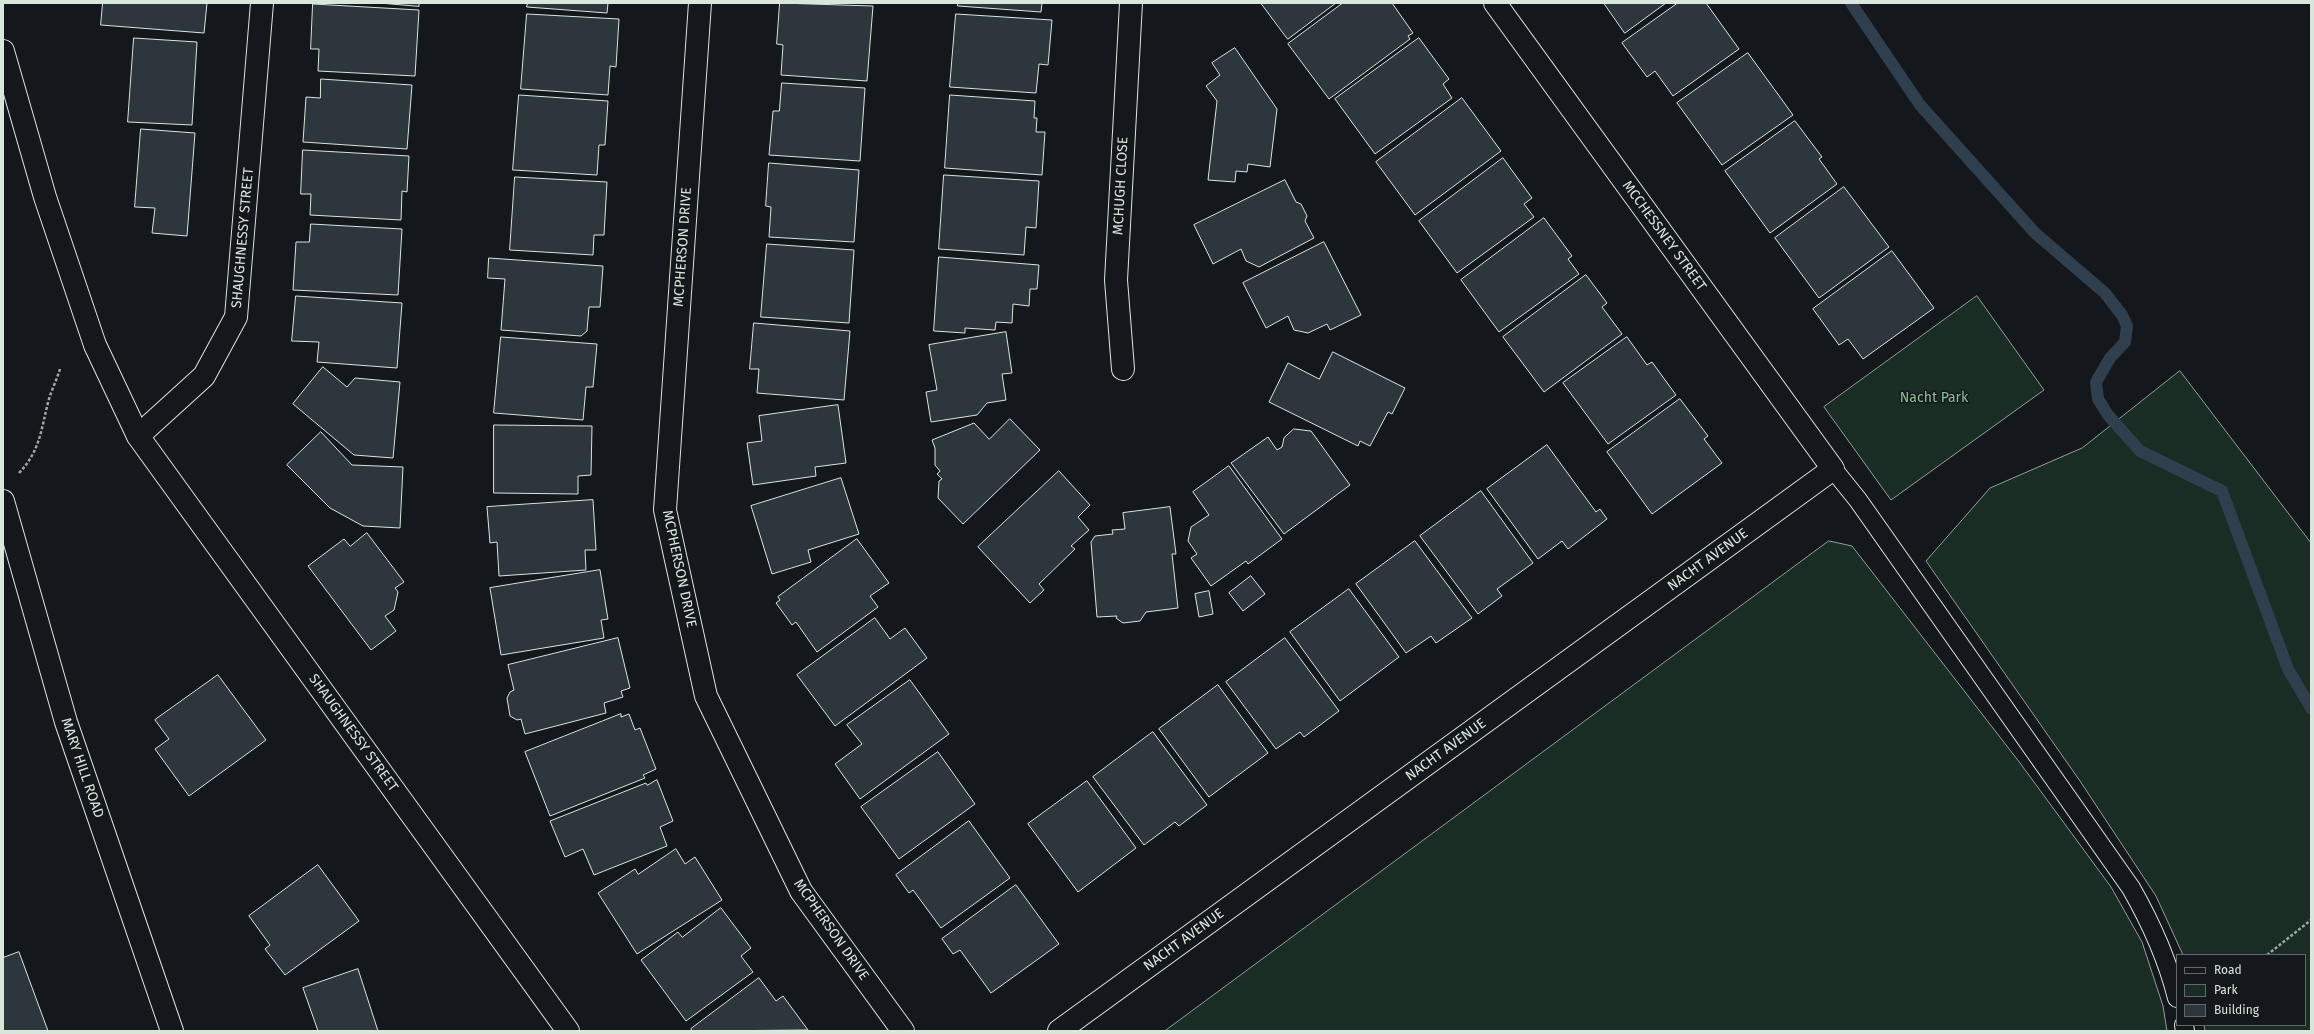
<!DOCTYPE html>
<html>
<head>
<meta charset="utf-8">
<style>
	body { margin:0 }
	#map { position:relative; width:2314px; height:1034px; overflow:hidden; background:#14181c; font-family:"Fira Sans",sans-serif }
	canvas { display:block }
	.frame { position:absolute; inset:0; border:4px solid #d8e6dc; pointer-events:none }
	.legend { position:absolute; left:2176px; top:954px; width:130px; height:72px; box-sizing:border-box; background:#14181c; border:1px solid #626a69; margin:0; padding:5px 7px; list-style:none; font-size:12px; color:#d8e6dc }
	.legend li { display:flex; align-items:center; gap:8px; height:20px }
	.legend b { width:20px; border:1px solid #626a69 }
</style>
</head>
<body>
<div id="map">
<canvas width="2314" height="1034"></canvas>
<div class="frame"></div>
<ul class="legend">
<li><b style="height:5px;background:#14181c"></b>Road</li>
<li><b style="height:11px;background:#1a2d24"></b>Park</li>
<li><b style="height:11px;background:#2c363c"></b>Building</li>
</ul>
</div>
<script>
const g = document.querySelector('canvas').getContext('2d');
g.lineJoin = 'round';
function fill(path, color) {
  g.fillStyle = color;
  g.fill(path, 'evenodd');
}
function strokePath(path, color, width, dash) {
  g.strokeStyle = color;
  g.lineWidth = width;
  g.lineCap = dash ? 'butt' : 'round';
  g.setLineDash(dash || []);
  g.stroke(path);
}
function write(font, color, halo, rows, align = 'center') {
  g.font = font + ' "Fira Sans",sans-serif';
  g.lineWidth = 3;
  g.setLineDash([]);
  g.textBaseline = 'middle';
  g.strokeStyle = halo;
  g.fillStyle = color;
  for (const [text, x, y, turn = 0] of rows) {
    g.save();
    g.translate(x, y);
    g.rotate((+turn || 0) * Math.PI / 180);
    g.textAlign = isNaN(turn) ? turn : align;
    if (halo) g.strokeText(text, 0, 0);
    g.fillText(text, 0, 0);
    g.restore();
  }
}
const green = new Path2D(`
	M1977,296L2044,390L1891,500L1824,407Z
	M2180,371L2311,543V1031H2205L2204,1025H2305V955H2183L2156,896L2080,781L1926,561L1990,488L2082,448Z
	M1829,541L1852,546L2020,763L2111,887L2142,942L2163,1006L2167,1031H1165Z`);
fill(green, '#1a2d24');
strokePath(green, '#939e99', 1);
strokePath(new Path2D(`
	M1851,3L1920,105L2035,233L2105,293L2122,315L2127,326L2125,342L2110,358L2096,382L2098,399L2108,415L2140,451L2222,491L2288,669L2311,708`), '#2f3f4d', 12);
const building = new Path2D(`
	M103,3H207L204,33L101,25Z
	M380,3H419V6Z
	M528,3H608L607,13L527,7Z
	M780,3L873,6L867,81L781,75L783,45L777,44Z
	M958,3H1042L1041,12L958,6Z
	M1261,3H1336L1288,39Z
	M1343,3H1392L1413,33L1408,36L1410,39L1329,99L1288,44Z
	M1604,3H1666L1625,33Z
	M1678,3H1706L1739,49L1673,96L1655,71L1647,77L1622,43Z
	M313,4L419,10L415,76L318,71L319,49H311Z
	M527,14L619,19L616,67L610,66L608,95L521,89Z
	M956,14L1052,20L1048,65L1039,64L1036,93L950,87Z
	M134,38L197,42L192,125L128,122Z
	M1419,38L1449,79L1443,84L1452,98L1375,154L1335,99Z
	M1235,48L1277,109L1270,167L1248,164L1247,172L1236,171L1235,182L1208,180L1217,101L1206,86L1220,75L1212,63Z
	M1748,53L1793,115L1722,165L1677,103Z
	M321,79L412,85L407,149L303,142L306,97L320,98Z
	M782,83L865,88L860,161L769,155L773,111H779Z
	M519,95L608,101L605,145H599L597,175L513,170Z
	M950,95L1035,101L1034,118H1037L1036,132H1045L1042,175L945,168Z
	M1462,98L1501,151L1415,215L1376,162Z
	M1795,121L1822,157L1819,159L1837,184L1770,233L1725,171Z
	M141,129L195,133L187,236L152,233L155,208L135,207Z
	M303,150L409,156L407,192L402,191L401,220L310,215L311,194H301Z
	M1503,158L1532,198L1524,204L1534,217L1457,273L1419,221Z
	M769,163L859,170L854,242L769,237L771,207L766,206Z
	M944,175L1039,181L1036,228L1026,227L1024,255L939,249Z
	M515,177L607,182L604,235H594L593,255L510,250Z
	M1285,180L1296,202L1301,204L1307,216L1305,221L1314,238L1259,267L1246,261L1241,249L1213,264L1194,225Z
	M1844,187L1889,247L1819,298L1775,238Z
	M1544,218L1572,256L1568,259L1579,274L1499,332L1461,280Z
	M311,224L402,229L398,295L293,290L296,242H309Z
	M1324,242L1361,315L1330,330L1327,324L1308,333L1294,330L1288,316L1266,328L1243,283Z
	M767,244L854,250L849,323L761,317Z
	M1892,251L1934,308L1863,359L1848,339L1839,345L1813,309Z
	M939,257L1039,265L1037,289H1030L1029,306L1013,304L1012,323L996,322L995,330L965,328V333L934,331Z
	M489,258L603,266L600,307H589L587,331L581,336L501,330L505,279L488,278Z
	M1586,275L1607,303L1602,307L1622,334L1544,392L1503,337Z
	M296,296L402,303L397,368L317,362L319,342L292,341Z
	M754,323L850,331L844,400L757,393L759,369H750Z
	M1006,332L1012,373L1002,374L1006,400L987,403L977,415L931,422L926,392L937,390L929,345Z
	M501,337L597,344L593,387H586L583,420L494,413Z
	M1627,337L1647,365L1652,362L1676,395L1608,444L1563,383Z
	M1333,352L1405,388L1392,414L1388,412L1370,446L1360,441L1358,446L1269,402L1288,363L1319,379Z
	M323,367L347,387L355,378L400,382L393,458L354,455L293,404Z
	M1680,399L1708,436L1704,439L1722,463L1652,514L1607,452Z
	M838,405L846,463L815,467L816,476L753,485L747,443L762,441L759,416Z
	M1010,419L1040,450L963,524L938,498L939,481L942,479L937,474L940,471L935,465V448L932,440L974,423L989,439Z
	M494,425L592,426L591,475L578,476V494L494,493Z
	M1294,429L1311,431L1350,485L1284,534L1231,463L1268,437L1277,450L1282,447L1284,438Z
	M321,432L352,465L403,467L400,528L363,526L330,508L287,465Z
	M1547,445L1596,512L1600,509L1607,519L1568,549L1562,541L1538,559L1487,489Z
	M1229,466L1282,539L1248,564L1246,561L1211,586L1191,558L1197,554L1188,541L1191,527L1209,515L1193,492Z
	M1059,471L1090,505L1078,517L1089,530L1071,546L1075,549L1039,584L1044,590L1030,603L978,547Z
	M841,478L859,534L808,550L811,562L772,574L751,506Z
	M1481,491L1533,563L1497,589L1502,596L1478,614L1420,536Z
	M593,500L596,550H585L586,570L499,576L497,542L490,543L487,507Z
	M1170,507L1176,554H1172L1178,608L1146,612L1140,621L1123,623L1116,618L1117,616L1097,617L1091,542L1095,536L1113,534L1112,530L1125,529L1123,513Z
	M367,533L404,582L395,588L398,592L394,610L385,616L396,631L371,650L308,566L344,539L350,546Z
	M857,539L889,583L870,596L878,607L817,652L796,622L792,625L776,603L780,600L778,597Z
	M1415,541L1472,618L1436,643L1431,636L1406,653L1356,584Z
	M600,570L608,619L601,620L604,638L501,655L490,588Z
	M1251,576L1265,594L1243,611L1229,593Z
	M1349,589L1399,657L1340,701L1290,632Z
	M1209,591L1213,614L1199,617L1195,594Z
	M875,618L890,639L905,628L927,658L835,726L797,675Z
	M618,638L630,688L621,691L623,697L604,703L606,713L525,734L521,719L517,720L510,716L507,698L510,692L514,690L508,665Z
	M1285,638L1339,711L1304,737L1300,732L1276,749L1226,682Z
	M218,675L266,740L189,796L155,749L169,739L155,720Z
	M910,680L949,734L860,799L835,764L862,744L847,725Z
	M1218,685L1268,753L1209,797L1159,729Z
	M621,714V717L629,714L635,730L640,728L656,769L643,775L645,778L550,816L525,752Z
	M1153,732L1207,805L1179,826L1175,822L1144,845L1093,777Z
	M938,752L975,804L899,859L861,807Z
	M657,780L673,821L660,827L667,846L594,875L583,849L565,857L550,821L646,783L647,785Z
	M1087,781L1136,848L1078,892L1028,824Z
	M969,821L1010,878L941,928L913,890L909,893L896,875Z
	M676,849L685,864L695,857L722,900L637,954L598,893L635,869L638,874Z
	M318,865L359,921L285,975L265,949L270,945L249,916Z
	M1016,885L1059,944L991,993L960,950L953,954L942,939Z
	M721,908L751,948L741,956L753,972L686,1021L641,960L678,932L682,937Z
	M19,952L48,1031H3V958Z
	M358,969L378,1031H318L303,988Z
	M759,978L776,1001L783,996L808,1030L692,1031L691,1029Z`);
fill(building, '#2c363c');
strokePath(building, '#d8e6dc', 1);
const service = new Path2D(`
	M1833,469L1858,500L2131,888C2151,923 2167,958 2177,998
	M2184,1025L2185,1031`);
const minor = new Path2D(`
	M700,3L665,510L706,696L801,891L903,1031
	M1123,369L1116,280L1131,3
	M138,436L204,376L236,317L262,3
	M3,501L66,722L172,1031
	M1059,1031L1833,469L1495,3`);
const secondary = new Path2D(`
	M3,51L45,197L95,345L138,436L568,1031`);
strokePath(service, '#d8e6dc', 20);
strokePath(minor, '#d8e6dc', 24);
strokePath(secondary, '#d8e6dc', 24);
strokePath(new Path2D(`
	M19,473C41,450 41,428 49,399C52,389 57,379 60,369
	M2267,955L2311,920`), '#9da8a2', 2.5, [3, 2]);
strokePath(service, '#14181c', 18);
strokePath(minor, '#14181c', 22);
strokePath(secondary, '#14181c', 22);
write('14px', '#d8e6dc', '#14181c', [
	["MCHUGH CLOSE",1121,186,-87],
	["MCCHESSNEY STREET",1664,236,54],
	["SHAUGHNESSY STREET",243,238,-85],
	["MCPHERSON DRIVE",683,247,-86],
	["NACHT AVENUE",1708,560,-36],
	["MCPHERSON DRIVE",679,569,78],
	["SHAUGHNESSY STREET",353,733,54],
	["NACHT AVENUE",1446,750,-36],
	["MARY HILL ROAD",82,768,71],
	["MCPHERSON DRIVE",831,930,55],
	["NACHT AVENUE",1184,940,-36]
]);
write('14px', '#8ac095', '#14181c', [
	["Nacht Park",1934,398]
]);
</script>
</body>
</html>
